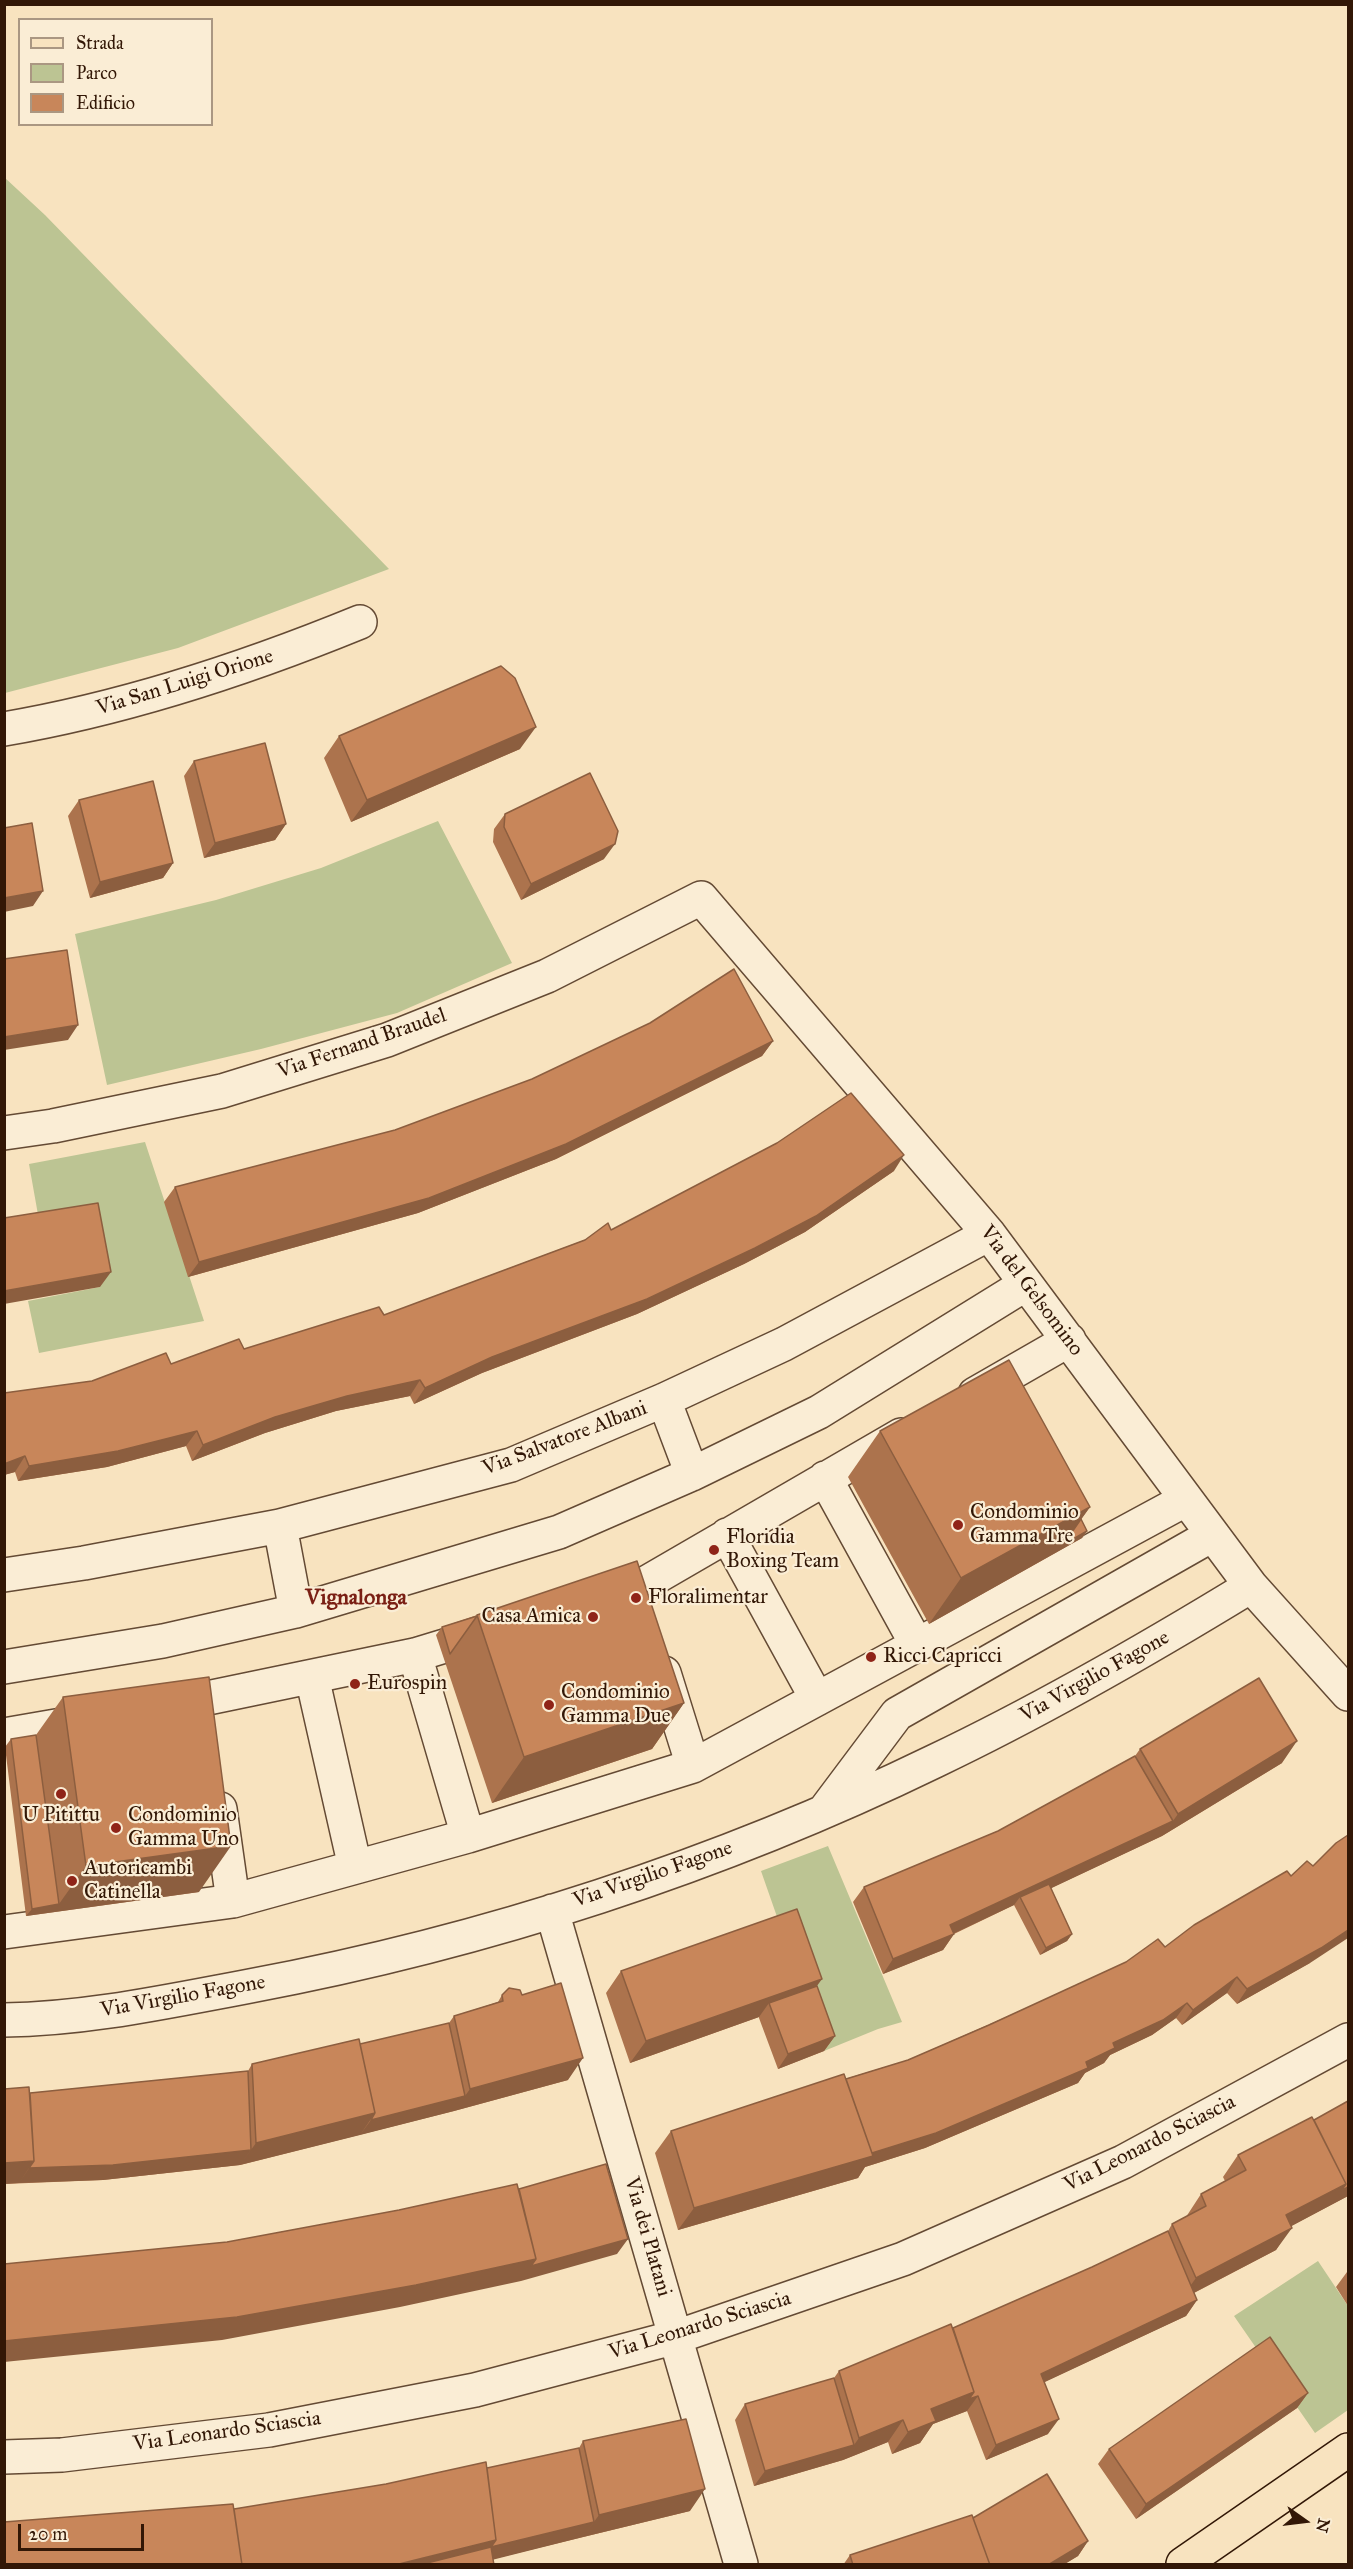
<!DOCTYPE html>
<html>
<head>
<meta charset="utf-8">
<style>
	body { margin:0 }
	#map { position:relative; width:1353px; height:2569px; overflow:hidden; background:#f8e3bf; font-family:"IM FELL Great Primer",serif }
	canvas { display:block }
	.frame { position:absolute; inset:0; border:6px solid #321706; pointer-events:none }
	.legend { position:absolute; left:18px; top:18px; width:195px; height:108px; box-sizing:border-box; background:#faedd5; border:2px solid #aa9782; margin:0; padding:8px 10px; list-style:none; font-size:18px; color:#321706 }
	.legend li { display:flex; align-items:center; gap:12px; height:30px }
	.legend b { width:30px; border:2px solid #aa9782 }
	.north { position:absolute; left:1275px; top:2491px; width:60px; height:60px; -webkit-text-stroke:4px #faedd5; paint-order:stroke; rotate:104deg; font-size:16px; font-weight:700; line-height:24px; text-align:center; color:#321706 }
	.north::after { content:''; display:block; margin:auto; width:21px; height:27px; background:#321706; clip-path:polygon(50% 0,100% 100%,50% 72%,0 100%) }
	.scale { position:absolute; left:18px; top:2524px; width:126px; height:27px; box-sizing:border-box; border:3px solid #321706; border-top:0; padding-left:8px; font-size:18px; line-height:21px; white-space:nowrap; color:#321706; -webkit-text-stroke:4px #faedd5; paint-order:stroke }
</style>
</head>
<body>
<div id="map">
<canvas width="1353" height="2569"></canvas>
<div class="frame"></div>
<ul class="legend">
<li><b style="height:8px;background:#f8e3bf"></b>Strada</li>
<li><b style="height:16px;background:#bcc493"></b>Parco</li>
<li><b style="height:16px;background:#c8865a"></b>Edificio</li>
</ul>
<div class="north">N</div>
<div class="scale">20 m</div>
</div>
<script>
const g = document.querySelector('canvas').getContext('2d');
g.lineJoin = 'round';
function fill(path, color) {
  g.fillStyle = color;
  g.fill(path, 'evenodd');
}
function strokePath(path, color, width, dash) {
  g.strokeStyle = color;
  g.lineWidth = width;
  g.lineCap = dash ? 'butt' : 'round';
  g.setLineDash(dash || []);
  g.stroke(path);
}
function write(font, color, halo, rows, align = 'center') {
  g.font = font + ' "IM FELL Great Primer",serif';
  g.lineWidth = 4.5;
  g.setLineDash([]);
  g.textBaseline = 'middle';
  g.strokeStyle = halo;
  g.fillStyle = color;
  for (const [text, x, y, turn = 0] of rows) {
    g.save();
    g.translate(x, y);
    g.rotate((+turn || 0) * Math.PI / 180);
    g.textAlign = isNaN(turn) ? turn : align;
    if (halo) g.strokeText(text, 0, 0);
    g.fillText(text, 0, 0);
    g.restore();
  }
}
fill(new Path2D(`
	M4,177L45,215L389,569L178,648L5,693Z
	M438,821L512,963L397,1013L261,1049L107,1085L75,934L216,900L321,868Z
	M145,1142L204,1321L39,1353L28,1301L100,1287L40,1226L29,1164Z
	M828,1846L902,2022L878,2029L824,2051L761,1871Z
	M1318,2261L1348,2306V2410L1315,2433L1234,2316Z`), '#bcc493');
const minor = new Path2D(`
	M4,729C127,708 245,669 360,622
	M4,1133L53,1126L222,1091L387,1040L547,976L701,898L989,1234L1251,1586L1348,1694
	M975,1394L1069,1340
	M664,1400L692,1474
	M825,1478L917,1645
	M280,1526L296,1611
	M727,1535L817,1699
	M4,1575L84,1563L280,1526L511,1465L664,1400L784,1344L989,1234
	M602,1599L639,1587L901,1435
	M415,1655L468,1836
	M4,1667L163,1641L296,1611L559,1532L692,1474L819,1412L1026,1284
	M664,1673L693,1766
	M312,1677L355,1867
	M169,1706L415,1655L484,1634
	M4,1735L85,1721
	M220,1809L233,1901
	M825,1810L897,1714L1212,1535
	M552,1911L741,2564
	M4,1932L233,1901L468,1836L693,1766L1185,1500
	M4,2020C87,2019 169,2001 250,1986C485,1942 719,1866 935,1761C1044,1709 1148,1649 1251,1586
	M4,2457L62,2455L269,2430L475,2390L676,2337L903,2259L1123,2162L1348,2040`);
const major = new Path2D(`
	M1183,2564L1348,2450`);
strokePath(minor, '#644a34', 36);
strokePath(major, '#321706', 36);
strokePath(minor, '#faedd5', 33);
strokePath(major, '#f8e3bf', 33);
fill(new Path2D(`
	M339,736L520,749L351,822L324,758Z
	M194,761L286,824L275,840L204,858L184,776Z
	M79,800L173,863L163,878L90,898L68,816Z
	M505,814L604,859L521,900L493,842L494,829Z
	M773,1041L762,1056L556,1159L418,1213L188,1277L164,1202L175,1187Z
	M894,1171L805,1232L744,1264L637,1314L482,1373L414,1404L410,1396L336,1411L265,1433L192,1461L186,1446L107,1467L18,1481L15,1472L4,1475V1393L92,1381L244,1349L384,1315L611,1230Z
	M880,1431L1090,1507L1081,1519L1087,1531L1082,1538L929,1624L848,1477Z
	M637,1561L684,1703L652,1749L492,1803L436,1635L442,1627Z
	M63,1697L199,1892L26,1916L5,1747L11,1739L36,1735Z
	M1140,1749L1282,1763L1162,1836L1051,1888L1072,1934L1067,1941L1040,1955L1014,1905L954,1934L943,1950L883,1974L853,1902L864,1887L998,1831L1135,1756Z
	M1165,1947L1310,1963L1237,2004L1227,1993L1182,2025L1176,2018L1152,2035L1110,2055L1104,2063L1085,2073L1078,2083L925,2148L865,2167L858,2178L678,2230L655,2153L671,2131L908,2060Z
	M621,1971L817,1986L835,2036L824,2051L778,2069L759,2018V2017L630,2063L606,1993Z
	M502,1995L568,2080L454,2111L240,2165L103,2180L4,2184L30,2093L248,2071L252,2064L360,2044L449,2023L454,2016L498,2002Z
	M1238,2155L1348,2196L1291,2226L1276,2250L1194,2293L1197,2300L1186,2316L1044,2382L1048,2434L986,2460L967,2411L933,2424L920,2443L892,2454L888,2442L843,2460L754,2486L735,2420L745,2404L834,2378L839,2371L953,2328L1092,2267L1168,2231L1172,2224L1186,2217L1201,2194L1225,2181L1223,2177Z
	M1348,2271V2306L1336,2287L1347,2272Z
	M1308,2393L1297,2408L1136,2519L1098,2464L1109,2449Z
	M583,2441L690,2511L493,2559L234,2509L487,2468L579,2448Z
	M1088,2541L1078,2556L1063,2565H843L850,2555Z`), '#ac734d');
fill(new Path2D(`
	M536,727L520,749L351,822L367,800Z
	M286,824L275,840L204,858L215,843Z
	M615,844L604,859L521,900L531,884Z
	M173,863L163,878L90,898L100,882Z
	M43,891L33,906L4,912V898Z
	M78,1025L68,1040L4,1050V1037Z
	M773,1041L762,1056L556,1159L418,1213L188,1277L199,1262Z
	M904,1155L894,1171L805,1232L744,1264L637,1314L482,1373L414,1404L425,1388Z
	M111,1272L100,1287L4,1304V1291Z
	M420,1380L410,1396L336,1411L265,1433L192,1461L203,1445L275,1417L347,1396Z
	M197,1431L186,1446L107,1467L18,1481L29,1466Z
	M25,1456L15,1472L4,1475V1464Z
	M1090,1507L1063,1545L1087,1531L1082,1538L929,1624L961,1578Z
	M684,1703L652,1749L492,1803L524,1757Z
	M1297,1741L1282,1763L1162,1836L1178,1814Z
	M1173,1821L1162,1836L1022,1902L1020,1897L1014,1905L942,1939L954,1934L943,1950L883,1974L893,1959L950,1925Z
	M231,1846L199,1892L26,1916L32,1909L59,1904L86,1866Z
	M1348,1930V1938L1310,1963L1237,2004L1247,1989Z
	M1072,1934L1067,1941L1040,1955L1046,1948Z
	M1237,1977L1227,1993L1182,2025L1193,2010Z
	M822,1979L806,2001L769,2003L759,2017L630,2063L646,2041Z
	M1187,2003L1176,2018L1152,2035L1110,2055L1104,2063L1085,2073L1078,2083L925,2148L865,2167L858,2178L678,2230L694,2208L866,2155L1086,2062L1113,2043Z
	M835,2036L824,2051L778,2069L788,2054Z
	M583,2058L568,2080L454,2111L360,2135L371,2120L465,2096L470,2089Z
	M375,2113L360,2135L240,2165L256,2143Z
	M251,2150L240,2165L103,2180L19,2183L29,2168Z
	M34,2161L19,2183L4,2184V2163Z
	M1346,2184L1348,2187V2196L1271,2237L1286,2215Z
	M1292,2228L1276,2250L1180,2300L1196,2278Z
	M628,2239L617,2254L521,2281L400,2307L222,2340L4,2362V2341Z
	M1197,2300L1186,2316L1030,2389L1041,2374Z
	M974,2392L978,2396L967,2411L933,2424L920,2443L892,2454L908,2432L931,2409Z
	M1308,2393L1297,2408L1136,2519L1146,2504Z
	M1059,2419L1048,2434L986,2460L996,2445Z
	M903,2420L888,2442L843,2460L754,2486L765,2471L854,2445L859,2438Z
	M705,2489L690,2511L583,2537L599,2515Z
	M594,2522L583,2537L472,2565H395L496,2540Z
	M1088,2541L1078,2556L1063,2565H1048Z`), '#8c5e3f');
const building = new Path2D(`
	M501,666L515,678L536,727L367,800L339,736Z
	M265,743L286,824L215,843L194,761Z
	M590,773L618,831L615,844L531,884L504,827L505,814Z
	M153,781L173,863L100,882L79,800Z
	M32,823L43,891L4,898V828Z
	M67,950L78,1025L4,1037V959Z
	M734,969L773,1041L566,1144L429,1198L199,1262L175,1187L395,1130L532,1079L650,1023Z
	M851,1093L904,1155L816,1216L755,1248L647,1299L492,1357L425,1388L420,1380L347,1396L275,1417L203,1445L197,1431L118,1451L29,1466L25,1456L4,1464V1393L92,1381L166,1353L171,1364L239,1339L244,1349L379,1307L384,1315L585,1240L608,1223L611,1230L777,1143Z
	M98,1203L111,1272L4,1291V1218Z
	M1009,1360L1090,1507L961,1578L880,1431Z
	M1081,1519L1087,1531L1063,1545Z
	M637,1561L684,1703L524,1757L477,1615Z
	M477,1616L450,1654L442,1627Z
	M209,1677L231,1846L86,1866L63,1697Z
	M1259,1678L1297,1741L1178,1814L1140,1749Z
	M36,1735L59,1904L32,1909L11,1739Z
	M1135,1756L1173,1821L950,1925L954,1934L893,1959L864,1887L998,1831Z
	M1348,1835V1930L1321,1948L1247,1989L1237,1977L1193,2010L1187,2003L1163,2020L1113,2043L1115,2048L1086,2062L1088,2068L936,2133L872,2153L846,2079L908,2060L989,2025L1126,1962L1158,1939L1165,1947L1194,1925L1287,1871L1291,1876L1307,1861L1313,1866L1336,1843Z
	M1049,1884L1072,1934L1046,1948L1020,1897Z
	M797,1909L822,1979L646,2041L621,1971Z
	M561,1983L583,2058L470,2089L454,2016L503,2001L502,1995L509,1988L520,1990L522,1995Z
	M817,1986L835,2036L788,2054L769,2003Z
	M449,2023L465,2096L371,2120L375,2113L360,2044Z
	M359,2039L375,2113L256,2143L252,2064Z
	M248,2071L251,2150L113,2165L29,2168L34,2161L30,2093Z
	M844,2074L873,2156L694,2208L671,2131Z
	M29,2087L34,2161L4,2163V2089Z
	M1348,2101V2187L1341,2191L1346,2184L1314,2120Z
	M1312,2117L1346,2184L1286,2215L1292,2228L1196,2278L1172,2224L1206,2206L1201,2194L1246,2170L1238,2155Z
	M606,2164L628,2239L531,2266L536,2259L519,2189Z
	M517,2184L536,2259L416,2285L237,2317L4,2341V2264L227,2242L399,2210Z
	M1168,2231L1197,2300L1041,2374L1059,2419L996,2445L978,2396L969,2399L974,2392L953,2328L1092,2267Z
	M951,2324L974,2392L931,2409L936,2421L908,2432L903,2420L859,2438L839,2371Z
	M1270,2337L1308,2393L1146,2504L1109,2449Z
	M834,2378L854,2445L765,2471L745,2404Z
	M686,2419L705,2489L599,2515L583,2441Z
	M579,2448L594,2522L491,2547L496,2540L487,2468Z
	M486,2462L496,2540L395,2565H242L234,2509L386,2484Z
	M1047,2474L1088,2541L1048,2565H990L973,2518Z
	M233,2504L242,2565H4V2522Z
	M972,2515L990,2565H853L850,2555Z
	M491,2547L494,2565H419Z`);
fill(building, '#c8865a');
strokePath(building, '#8c5e3f', 1.5);
for (const [x, y, r, color] of [
	[958,1525,6,"#8f2418"],
	[714,1550,6,"#8f2418"],
	[636,1598,6,"#8f2418"],
	[593,1617,6,"#8f2418"],
	[871,1657,6,"#8f2418"],
	[355,1684,6,"#8f2418"],
	[549,1705,6,"#8f2418"],
	[61,1794,6,"#8f2418"],
	[116,1828,6,"#8f2418"],
	[72,1881,6,"#8f2418"]
]) {
  const dot = new Path2D();
  dot.arc(x, y, r, 0, 2 * Math.PI);
  g.fillStyle = color;
  g.fill(dot);
  strokePath(dot, '#faedd5', 2);
}
write('21px', '#321706', '#faedd5', [
	["Via San Luigi Orione",185,683,-17],
	["Via Fernand Braudel",362,1044,-19],
	["Via del Gelsomino",1031,1291,53],
	["Via Salvatore Albani",565,1439,-21],
	["Via Virgilio Fagone",1095,1677,-29],
	["Via Virgilio Fagone",653,1875,-19],
	["Via Virgilio Fagone",183,1997,-10],
	["Via Leonardo Sciascia",1150,2144,-27],
	["Via dei Platani",647,2237,74],
	["Via Leonardo Sciascia",700,2326,-17],
	["Via Leonardo Sciascia",227,2432,-8]
]);
write('21px', '#321706', '#faedd5', [
	["Condominio",970,1513],
	["Gamma Tre",970,1537],
	["Floridia",726,1538],
	["Boxing Team",726,1562],
	["Floralimentar",648,1598],
	["Casa Amica",581,1617,"right"],
	["Ricci Capricci",883,1657],
	["Eurospin",367,1684],
	["Condominio",561,1693],
	["Gamma Due",561,1717],
	["U Pitittu",61,1816,"center"],
	["Condominio",128,1816],
	["Gamma Uno",128,1840],
	["Autoricambi",84,1869],
	["Catinella",84,1893]
], 'left');
write('bold 22px', '#7a1f14', '#faedd5', [
	["Vignalonga",356,1599]
]);
</script>
</body>
</html>
